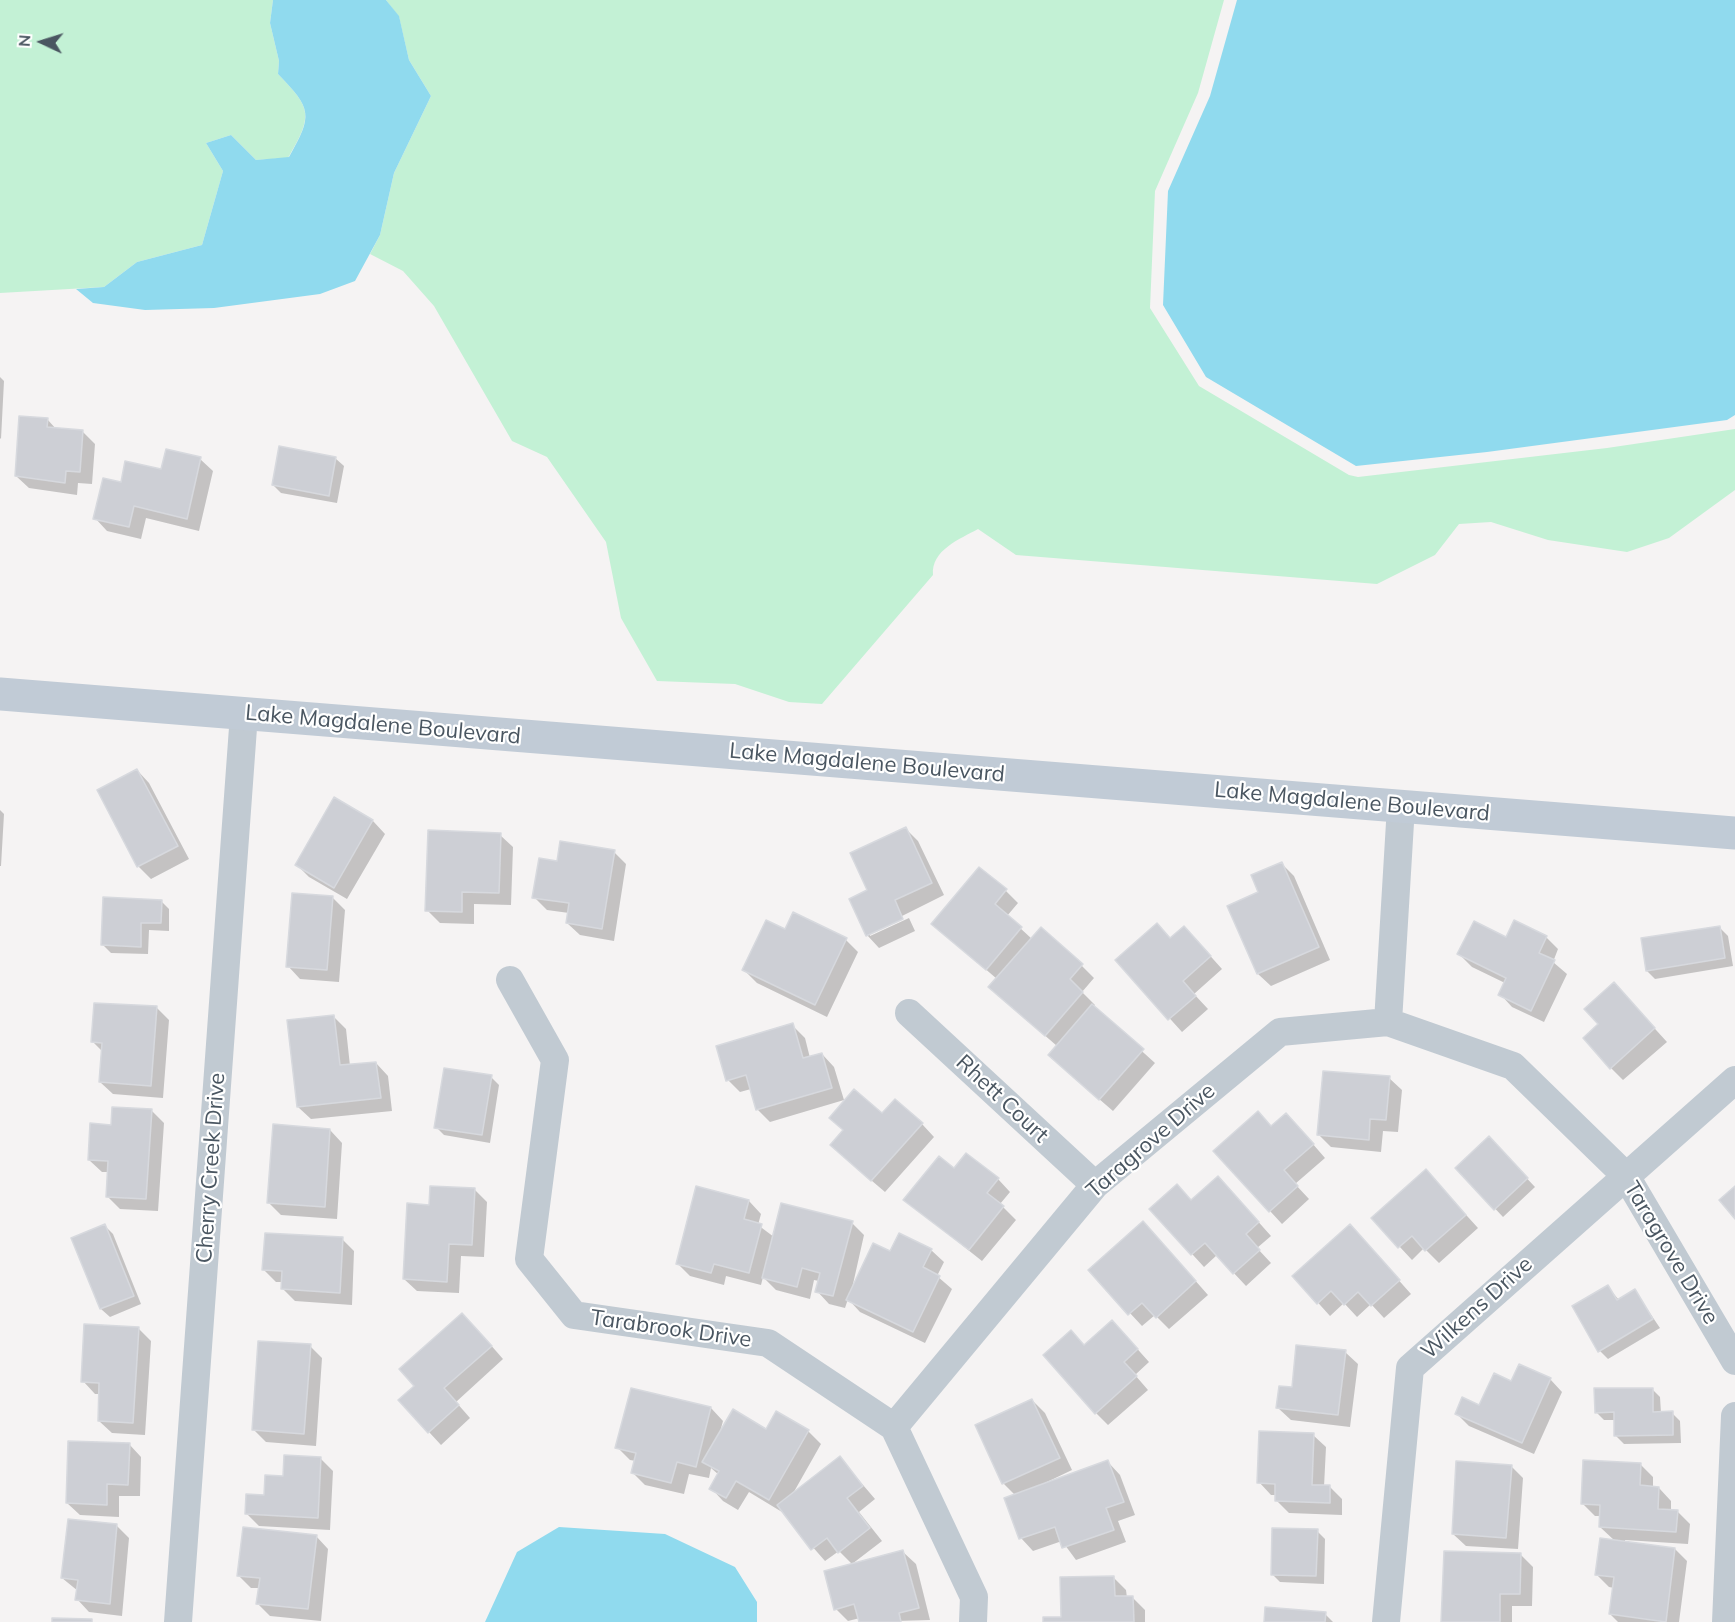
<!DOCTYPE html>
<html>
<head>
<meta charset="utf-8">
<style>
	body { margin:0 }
	#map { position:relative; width:1735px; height:1622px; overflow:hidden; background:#f5f3f3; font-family:Mulish,sans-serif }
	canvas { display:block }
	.north { position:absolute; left:12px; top:12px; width:60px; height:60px; -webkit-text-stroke:4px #fff; paint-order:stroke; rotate:274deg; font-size:16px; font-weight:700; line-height:24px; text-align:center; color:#4a5661 }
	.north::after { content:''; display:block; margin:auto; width:21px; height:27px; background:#4a5661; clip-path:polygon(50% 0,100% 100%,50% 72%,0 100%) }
</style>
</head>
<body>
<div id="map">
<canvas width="1735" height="1622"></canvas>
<div class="north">N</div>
</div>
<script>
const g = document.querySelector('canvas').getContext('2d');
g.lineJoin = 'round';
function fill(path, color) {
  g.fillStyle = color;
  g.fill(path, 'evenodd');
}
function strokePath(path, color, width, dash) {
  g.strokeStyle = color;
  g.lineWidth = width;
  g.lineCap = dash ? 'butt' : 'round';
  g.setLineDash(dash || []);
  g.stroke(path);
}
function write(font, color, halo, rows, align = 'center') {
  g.font = font + ' Mulish,sans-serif';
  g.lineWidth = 4.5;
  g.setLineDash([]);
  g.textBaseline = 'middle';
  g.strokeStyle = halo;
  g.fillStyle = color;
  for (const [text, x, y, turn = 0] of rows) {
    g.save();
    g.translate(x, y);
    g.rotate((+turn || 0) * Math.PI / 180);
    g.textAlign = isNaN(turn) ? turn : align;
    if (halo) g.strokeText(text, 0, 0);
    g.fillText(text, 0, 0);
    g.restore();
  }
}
fill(new Path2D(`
	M0,0H273L270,23L279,61L278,74C312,109 313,115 288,158L256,160L231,135L206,143L223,171L202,245L137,262L104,287L0,293Z
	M386,0H1224L1198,93L1155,191L1150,308L1199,386L1349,475L1358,477L1607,448L1735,429V490L1669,538L1627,552L1548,540L1491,522L1459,524L1435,555L1377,584L1016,555L978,529C960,539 931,550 933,575L822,704L789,702L735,684L657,681L621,618L606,542L547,457L512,441L434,306L403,271L370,254L380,235L394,173L431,96L409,60L399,17Z`), '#c3f1d5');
fill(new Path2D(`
	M273,0H386L399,16L409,60L431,96L394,173L380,235L355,281L320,294L214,308L145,310L93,303L76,289L104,287L137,262L202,245L223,171L206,143L231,135L256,160L289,157C313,115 312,109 278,74L279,61L270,23Z
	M1237,0H1735V415L1727,420L1487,452L1356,466L1206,377L1163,305L1168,191L1210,96Z
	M559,1527L665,1534L735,1567L757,1602V1622H485L517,1552Z`), '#90daee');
fill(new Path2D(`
	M0,377L4,381L1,439L0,438Z
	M47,419L57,430L82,431L95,444L92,484L78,483L77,495L29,488L16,476Z
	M335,458L344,466L337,503L281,493L273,485Z
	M200,459L213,471L199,531L146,518L141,539L107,531L95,518L122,484Z
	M137,770L149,783L189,859L151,879L138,866Z
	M334,799L373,821L385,834L347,899L309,877L297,865Z
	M0,810L4,814L1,866H0Z
	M906,829L918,841L944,895L870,932V936L909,918L915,931L879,948L867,935Z
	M500,835L513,847L511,905L474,904V924L440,923L427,910Z
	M614,852L626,864L614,941L580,935L567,923L569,913L547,910L534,897L558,863Z
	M1282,864L1294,876L1330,960L1271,986L1258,974L1229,906L1260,893Z
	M1006,891L1018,903L1007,916L1032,939L1082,966L1094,978L1082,992L1095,1005L1093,1007L1155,1063L1113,1111L1062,1067L1057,1046L1003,999L997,979L933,924Z
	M332,897L345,910L339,982L300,979L288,966Z
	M161,901L169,909V931L149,930L148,954L111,953L103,945Z
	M1720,928L1728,936L1733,966L1655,979L1647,971Z
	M785,931L846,940L858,952L827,1017L757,983L744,970Z
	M1546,937L1558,949L1553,962L1567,974L1544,1022L1512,1007L1500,994L1505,983L1472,967L1459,954L1507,939Z
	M1171,939L1196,940L1222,969L1194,994L1208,1009L1182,1032L1117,960Z
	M1626,997L1667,1042L1623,1080L1611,1068Z
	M156,1007L169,1020L163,1098L113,1094L100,1082L103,1052L93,1042Z
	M334,1017L346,1029L350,1066L376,1063L388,1076L392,1111L311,1119L298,1107Z
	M792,1025L805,1038L810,1058L822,1054L834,1067L844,1100L770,1122L757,1109L751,1089L740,1092L728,1080Z
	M491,1077L499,1085L490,1143L444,1135L436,1127Z
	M1389,1078L1402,1090L1398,1132L1383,1131L1381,1152L1331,1147L1319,1135Z
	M151,1110L164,1123L158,1211L120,1209L108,1197L109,1172H102L89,1160L112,1126Z
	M882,1115L922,1124L934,1137L885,1192L844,1157V1131L831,1118Z
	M1272,1128H1299L1325,1158L1295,1184L1309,1199L1282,1224L1270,1211Z
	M330,1130L342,1143L337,1219L281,1215L268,1202Z
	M1489,1138L1535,1187L1503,1217L1457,1168Z
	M954,1170L998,1179L1010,1192L1000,1204L1016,1220L982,1261L905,1200Z
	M1438,1184L1478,1228L1439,1263L1424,1248L1412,1260L1373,1218Z
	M697,1188L749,1201L761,1214L758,1225L774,1237L852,1223L864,1235L851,1293L891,1253L931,1250L944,1262L937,1276L952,1289L925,1343L860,1312L848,1299L845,1308L829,1304L817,1291L819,1281L814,1280L810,1299L776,1290L763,1277L761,1285L726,1276L724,1285L690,1276L678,1264Z
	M475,1190L487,1202L484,1257L461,1256L459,1293L417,1291L404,1279L431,1206Z
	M1230,1190L1271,1236L1257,1248L1271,1263L1246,1286L1217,1255L1204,1267L1151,1209Z
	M105,1226L113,1234L141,1304L110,1317L101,1309L73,1239Z
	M1155,1235L1208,1295L1169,1329L1155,1315L1142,1326L1090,1270Z
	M342,1239L354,1251L352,1305L295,1301L283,1289V1282H276L264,1270Z
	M1362,1239L1411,1294L1384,1318L1371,1304L1357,1317L1344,1303L1330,1316L1294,1276Z
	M1608,1287L1619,1300L1635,1291L1660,1328L1608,1359L1600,1351Z
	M475,1327L503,1359L456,1402L470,1418L441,1445L429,1432L416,1386Z
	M139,1329L151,1341L145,1435L112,1433L99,1421L100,1394H95L83,1381Z
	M1124,1334L1149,1362L1135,1375L1148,1390L1108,1425L1096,1413L1085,1346Z
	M310,1346L322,1358L316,1446L266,1442L254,1430Z
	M1345,1352L1358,1364L1350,1427L1291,1420L1278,1408L1293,1389Z
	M1550,1379L1562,1392L1534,1454L1469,1426L1456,1413L1480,1407Z
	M1652,1389L1660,1397L1661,1413H1672L1680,1421L1681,1443L1624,1444L1616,1436V1420H1604L1596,1412Z
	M1032,1400L1045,1413L1072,1470L1047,1482L1048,1484L1108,1462L1120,1475L1135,1515L1118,1521L1126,1542L1076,1560L1062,1541L1033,1551L1021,1538L1016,1496L1004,1484L977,1426Z
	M711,1408L723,1421L720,1432L767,1431L777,1413L808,1431L821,1444L791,1497L840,1458L875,1499L859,1512L882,1541L852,1564L839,1551L825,1561L782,1512L749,1492L738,1510L723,1501L711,1488L719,1475L711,1468L709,1478L689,1474L684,1494L645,1485L633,1473L636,1461L630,1460L617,1447Z
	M1313,1435L1326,1447L1324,1487H1330L1342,1499V1515L1289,1513L1276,1500V1495H1271L1259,1482Z
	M129,1444L141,1457L140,1496H119V1517L80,1515L67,1503Z
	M321,1459L333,1471L330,1530L259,1526L246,1513Z
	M1641,1465L1653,1477V1488H1659L1671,1501V1511H1677L1690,1524L1688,1544L1625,1540V1542L1675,1549L1687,1561L1679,1622H1618L1610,1614L1614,1588L1609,1587L1596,1574L1615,1541L1600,1527L1601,1516H1595L1582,1503Z
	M1511,1466L1523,1478L1518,1549L1466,1546L1453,1534Z
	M117,1526L129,1538L122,1616L89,1612L77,1599L78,1591L62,1578Z
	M1317,1531L1325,1539L1324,1584L1280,1582L1272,1574Z
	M316,1536L328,1549L321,1621L270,1616L258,1604L260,1588H251L238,1575Z
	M903,1552L916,1564L930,1620L861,1622L860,1618L848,1621L836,1609Z
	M1521,1555L1533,1567L1532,1606H1512V1622H1443Z
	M1114,1578L1126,1590L1127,1598H1133L1145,1610V1622H1044L1062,1619Z
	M1325,1614L1333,1622H1265Z`), '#0003');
const building = new Path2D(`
	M19,416L48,418L47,427L83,430L80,472L66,471L65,483L15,476Z
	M279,446L336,457L329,496L272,485Z
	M166,449L201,457L187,519L134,506L129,527L93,519L103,478L121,482L125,461L161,469Z
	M137,769L178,846L137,867L97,790Z
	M334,797L373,820L334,888L295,865Z
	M906,827L932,883L895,900L903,919L866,936L849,899L867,890L850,853Z
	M428,830L501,833L499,893L462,892V912L425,911Z
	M560,841L615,850L602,929L566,923L569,903L532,898L539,858L557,861Z
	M1282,862L1319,947L1257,974L1227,906L1258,892L1251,875Z
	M979,867L1007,889L995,904L1022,927L986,970L931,924Z
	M292,893L333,896L327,970L286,967Z
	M103,897L162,900L161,923H141V947L101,945Z
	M793,912L847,938L815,1005L742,970L766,920L785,929Z
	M1514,920L1547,936L1539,953L1555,960L1531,1011L1498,995L1506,978L1457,954L1474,921L1506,937Z
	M1157,923L1170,938L1184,926L1211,956L1183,981L1196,996L1168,1020L1115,960Z
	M1720,926L1725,958L1646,971L1641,938Z
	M1041,927L1083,964L1070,979L1083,992L1045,1036L988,987Z
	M1614,982L1655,1028L1610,1069L1583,1038L1598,1024L1584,1009Z
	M94,1003L157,1006L151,1086L99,1082L102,1043L91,1042Z
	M1092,1004L1144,1049L1099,1100L1048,1055Z
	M334,1015L340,1065L376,1062L381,1098L297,1107L287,1020Z
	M793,1023L803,1058L822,1053L832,1088L756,1110L746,1075L726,1081L716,1046Z
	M444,1068L492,1075L482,1135L434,1128Z
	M1323,1071L1390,1076L1386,1120L1370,1119L1369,1140L1317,1135Z
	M854,1089L882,1113L895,1099L923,1123L871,1181L830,1145L843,1130L829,1118Z
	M112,1107L152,1109L146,1199L106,1197L108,1161L88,1160L90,1123L111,1125Z
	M1258,1111L1271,1126L1286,1113L1314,1144L1284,1170L1298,1186L1269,1212L1213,1151Z
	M273,1124L330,1129L325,1207L267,1203Z
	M1489,1136L1528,1178L1494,1210L1455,1168Z
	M966,1153L999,1178L987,1193L1004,1206L969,1250L903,1200L939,1156L954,1168Z
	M1426,1169L1466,1215L1425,1251L1412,1236L1398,1248L1371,1218Z
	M1218,1176L1259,1222L1246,1234L1260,1250L1233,1274L1205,1243L1191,1255L1149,1209L1177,1184L1191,1200Z
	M430,1186L475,1188L472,1245L449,1244L447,1282L403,1279L407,1203L429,1205Z
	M696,1186L749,1200L744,1219L762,1224L749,1273L714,1264L711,1273L676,1264Z
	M1735,1186V1219L1719,1200Z
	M781,1203L853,1221L833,1296L815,1292L820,1273L802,1268L797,1287L762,1278Z
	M1143,1221L1196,1281L1156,1318L1142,1303L1128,1315L1088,1270Z
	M105,1224L134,1296L100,1309L71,1238Z
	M1350,1224L1400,1280L1371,1306L1358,1292L1344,1305L1331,1291L1317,1304L1292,1276Z
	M265,1233L343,1237L340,1293L281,1289L282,1271L262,1270Z
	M899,1233L932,1249L923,1267L940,1276L913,1332L846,1300L873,1243L890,1251Z
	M1608,1285L1617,1300L1635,1289L1653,1319L1598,1352L1572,1306Z
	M462,1313L492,1346L444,1388L459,1405L428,1433L398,1400L414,1386L399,1369Z
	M1112,1320L1138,1349L1124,1362L1137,1376L1095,1414L1043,1355L1071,1330L1084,1345Z
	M84,1324L139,1327L133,1423L98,1421L99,1383L81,1382Z
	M258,1341L311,1344L304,1434L252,1430Z
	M1296,1345L1346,1350L1338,1415L1276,1408L1279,1386L1292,1387Z
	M1519,1364L1551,1378L1522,1443L1455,1414L1462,1397L1479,1405L1494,1373L1511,1381Z
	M631,1388L711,1407L696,1467L677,1462L671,1483L631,1473L636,1453L615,1448Z
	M1594,1388H1653V1412L1673,1411V1435L1614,1436V1412L1595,1413Z
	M1032,1399L1060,1458L1002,1484L975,1425Z
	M733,1409L766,1429L776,1411L809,1430L769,1500L736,1481L726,1498L709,1489L719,1471L702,1462Z
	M1259,1431L1314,1433L1312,1485H1330V1503L1275,1501V1484L1257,1483Z
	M68,1441L130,1443L128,1485L107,1484V1505L66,1503Z
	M284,1455L321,1457L318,1518L245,1514L246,1494L264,1495L265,1475L283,1476Z
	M840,1456L863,1486L847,1498L870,1528L838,1553L827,1538L811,1550L777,1505Z
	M1108,1460L1124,1502L1106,1508L1114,1530L1062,1548L1055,1527L1019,1539L1004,1498Z
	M1583,1460L1641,1463L1640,1485L1659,1487L1658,1509L1678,1510L1676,1532L1599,1527L1600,1505L1581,1504Z
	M1456,1461L1512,1465L1506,1538L1452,1534Z
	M68,1519L117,1524L110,1604L75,1600L78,1580L61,1578Z
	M243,1527L317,1535L308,1609L256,1604L260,1578L237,1576Z
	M1272,1528L1318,1529L1316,1576L1271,1575Z
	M1600,1538L1675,1548L1666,1622L1609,1614L1614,1577L1595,1575Z
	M903,1550L919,1608L899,1613L901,1622H859L854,1604L834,1610L824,1571Z
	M1444,1551L1521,1553L1520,1594H1500V1622H1441Z
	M1114,1576L1115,1596H1133L1134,1622H1043V1617H1061L1060,1577Z
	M1265,1607L1326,1612L1325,1622H1264Z
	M52,1618L92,1619V1622H52Z`);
fill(building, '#cdcfd5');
strokePath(building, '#d7d9de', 1.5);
strokePath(new Path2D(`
	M510,980L555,1060L529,1259L574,1315L768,1343L894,1427L974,1597L973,1622
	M909,1013L1095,1185
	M1388,1022L1401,806
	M894,1427L1095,1185L1280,1032L1388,1022L1513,1066L1626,1176L1735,1361
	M178,1622L244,714
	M1386,1622L1410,1368L1735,1080
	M1726,1622L1735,1416`), '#c1cad2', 28);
strokePath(new Path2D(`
	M0,694L1735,833`), '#c1cbd6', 33);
write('22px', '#4a5661', '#fff', [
	["Lake Magdalene Boulevard",383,725,5],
	["Lake Magdalene Boulevard",867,763,5],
	["Lake Magdalene Boulevard",1352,802,5],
	["Rhett Court",1002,1099,43],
	["Taragrove Drive",1151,1141,-41],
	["Cherry Creek Drive",211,1168,-86],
	["Taragrove Drive",1671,1253,59],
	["Wilkens Drive",1477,1308,-42],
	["Tarabrook Drive",671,1329,8]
]);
</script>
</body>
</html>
